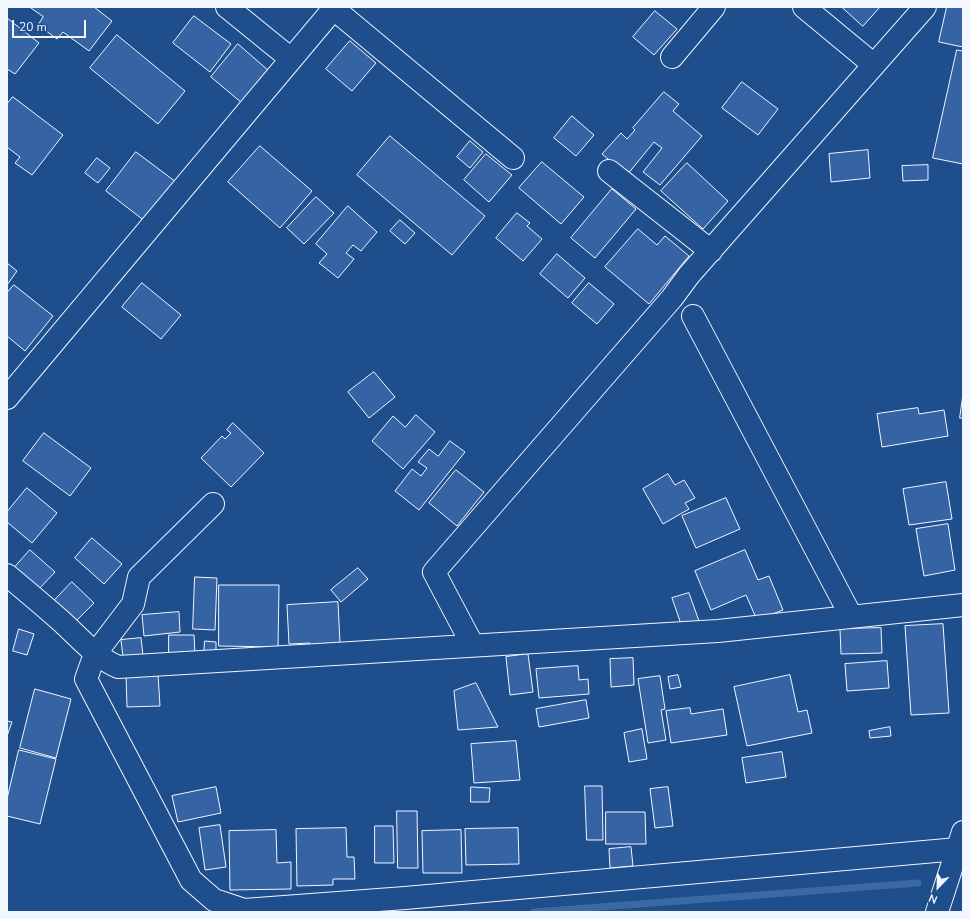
<!DOCTYPE html>
<html>
<head>
<meta charset="utf-8">
<style>
	body { margin:0 }
	#map { position:relative; width:970px; height:919px; overflow:hidden; background:#1f4e8c; font-family:"Nunito Sans",sans-serif }
	canvas { display:block }
	.frame { position:absolute; inset:0; border:8px solid #f2f6ff; pointer-events:none }
	.north { position:absolute; left:918px; top:867px; width:40px; height:40px; -webkit-text-stroke:3px #1f4e8c; paint-order:stroke; rotate:203deg; font-size:11px; font-weight:700; line-height:16px; text-align:center; color:#f2f6ff }
	.north::after { content:''; display:block; margin:auto; width:14px; height:18px; background:#f2f6ff; clip-path:polygon(50% 0,100% 100%,50% 72%,0 100%) }
	.scale { position:absolute; left:12px; top:20px; width:74px; height:18px; box-sizing:border-box; border:2px solid #f2f6ff; border-top:0; padding-left:5px; font-size:12px; line-height:14px; white-space:nowrap; color:#f2f6ff; -webkit-text-stroke:3px #1f4e8c; paint-order:stroke }
</style>
</head>
<body>
<div id="map">
<canvas width="970" height="919"></canvas>
<div class="frame"></div>
<div class="north">N</div>
<div class="scale">20 m</div>
</div>
<script>
const g = document.querySelector('canvas').getContext('2d');
g.lineJoin = 'round';
function strokePath(path, color, width, dash) {
  g.strokeStyle = color;
  g.lineWidth = width;
  g.lineCap = dash ? 'butt' : 'round';
  g.setLineDash(dash || []);
  g.stroke(path);
}
function fill(path, color) {
  g.fillStyle = color;
  g.fill(path, 'evenodd');
}
strokePath(new Path2D(`
	M534,912L918,883`), '#3b69a3', 7);
const building = new Path2D(`
	M30,7H94L112,21L89,51L63,32L57,39L38,25L43,17Z
	M842,7H880L863,26Z
	M947,7H963V47L939,42Z
	M655,11L677,29L654,55L633,37Z
	M194,16L231,44L210,72L173,43Z
	M7,18L39,43L15,74L7,69Z
	M117,35L185,91L158,124L90,68Z
	M350,41L376,63L352,91L326,69Z
	M238,44L269,71L242,103L211,77Z
	M957,50L963,51V164L933,158Z
	M742,82L778,109L758,135L722,108Z
	M664,92L679,104L673,111L702,136L660,185L643,172L662,148L654,142L627,175L602,154L621,133L627,139L635,130L633,128Z
	M13,97L63,135L32,175L15,163L20,157L7,147V104Z
	M572,116L594,135L576,156L554,138Z
	M390,136L485,216L452,255L357,175Z
	M470,141L483,152L470,168L457,157Z
	M260,146L312,191L280,228L228,182Z
	M868,150L870,178L831,182L829,154Z
	M136,152L176,182L146,222L106,191Z
	M486,154L512,175L489,202L464,180Z
	M97,158L110,168L98,183L85,173Z
	M542,162L584,197L561,224L519,188Z
	M687,163L728,201L703,229L661,191Z
	M928,165V180L903,181L902,166Z
	M612,189L636,209L595,258L571,238Z
	M316,197L334,213L304,244L287,228Z
	M348,206L377,232L361,251L353,245L346,253L354,259L338,278L319,263L327,254L316,244Z
	M517,213L530,223L527,226L542,239L523,261L496,238Z
	M400,220L415,233L405,244L390,231Z
	M638,229L657,245L665,236L689,256L649,304L605,267Z
	M557,254L585,278L568,298L540,274Z
	M7,263L17,271L7,285Z
	M142,283L181,315L161,339L122,307Z
	M589,283L614,304L597,324L572,303Z
	M14,285L53,316L25,351L7,336V293Z
	M374,372L395,397L369,418L348,392Z
	M963,395V418H960Z
	M918,408L919,414L944,410L948,436L882,447L877,414Z
	M416,415L435,432L403,469L372,441L393,416L405,427Z
	M233,423L264,453L231,487L201,458L222,436L225,439L231,433L227,430Z
	M44,433L91,468L70,496L23,461Z
	M450,441L465,452L419,510L395,491L412,469L421,476L427,468L418,462L429,449L438,456Z
	M456,470L484,492L457,526L429,503Z
	M668,474L675,485L684,480L695,498L685,503L689,509L663,524L643,489Z
	M946,482L952,519L909,525L903,489Z
	M27,488L57,513L32,543L7,522V512Z
	M726,498L740,529L696,548L682,516Z
	M948,524L955,570L924,576L916,529Z
	M92,538L122,564L104,584L75,558Z
	M30,550L55,572L39,589L15,567Z
	M745,550L758,580L769,576L783,610L757,620L746,595L711,610L695,571Z
	M358,568L368,579L341,602L331,590Z
	M195,577L217,578L215,630L193,629Z
	M72,582L94,603L73,624L52,603Z
	M219,585H279L278,647L219,646Z
	M689,593L699,621L682,627L672,598Z
	M338,602L340,643L310,645V643L289,644L287,605Z
	M179,612L180,632L144,636L142,615Z
	M943,624L949,713L911,715L905,626Z
	M881,628L882,653L841,654L840,629Z
	M19,629L34,634L27,655L13,651Z
	M169,635H194L195,654L169,655Z
	M141,638L143,655L123,657L121,640Z
	M205,641L216,642V654H204Z
	M528,654L533,692L510,695L506,657Z
	M633,658L634,685L611,687L610,659Z
	M887,661L889,688L847,691L845,664Z
	M578,666L579,680L588,679L589,694L539,698L536,669Z
	M158,674L160,706L127,707L126,675Z
	M678,675L681,687L670,689L668,677Z
	M790,675L798,712L807,710L812,733L747,746L734,687Z
	M660,676L665,709L661,710L666,740L648,743L638,679Z
	M476,683L498,727L458,730L454,691Z
	M35,689L71,699L56,758L20,748Z
	M586,700L589,718L539,727L536,709Z
	M690,708L691,714L723,709L727,735L671,743L666,711Z
	M7,721L12,722L7,736Z
	M890,727L891,736L870,738L869,731Z
	M642,729L647,759L629,762L624,733Z
	M516,741L520,780L474,783L471,744Z
	M19,750L56,759L40,824L7,816V799Z
	M782,752L786,777L746,783L742,758Z
	M585,786H602L603,840H587Z
	M216,787L221,813L178,822L172,796Z
	M471,787L490,788L489,802H471Z
	M668,787L673,826L655,828L650,789Z
	M397,811H417L418,868H398Z
	M606,812H645L646,844H606Z
	M220,825L226,867L205,870L199,828Z
	M375,826H393L394,863H375Z
	M346,828L347,857H354L355,879H333V885L297,886L296,829Z
	M518,828L519,864L466,865L465,829Z
	M276,830L277,863L291,862V889L230,890L229,831Z
	M461,830L462,873H423L422,831Z
	M631,847L633,866L610,868L609,849Z`);
fill(building, '#3563a3');
strokePath(building, '#f2f6ff', 1);
const minor = new Path2D(`
	M227,7L291,59
	M804,7L874,65
	M334,9L513,158
	M672,57L714,7
	M609,171L711,251
	M693,316L851,616
	M7,398L335,7
	M213,504L139,577L133,604L95,654L86,679L191,880L214,900L244,910L405,898L958,849
	M7,575C25,590 43,605 61,621C79,637 95,657 118,667L718,631L963,605
	M472,644L434,572L672,298L689,275L925,7`);
const primary = new Path2D(`
	M937,912L963,832`);
strokePath(minor, '#f2f6ff', 24);
strokePath(primary, '#f2f6ff', 24);
strokePath(minor, '#1f4e8c', 22);
strokePath(primary, '#1f4e8c', 22);
</script>
</body>
</html>
